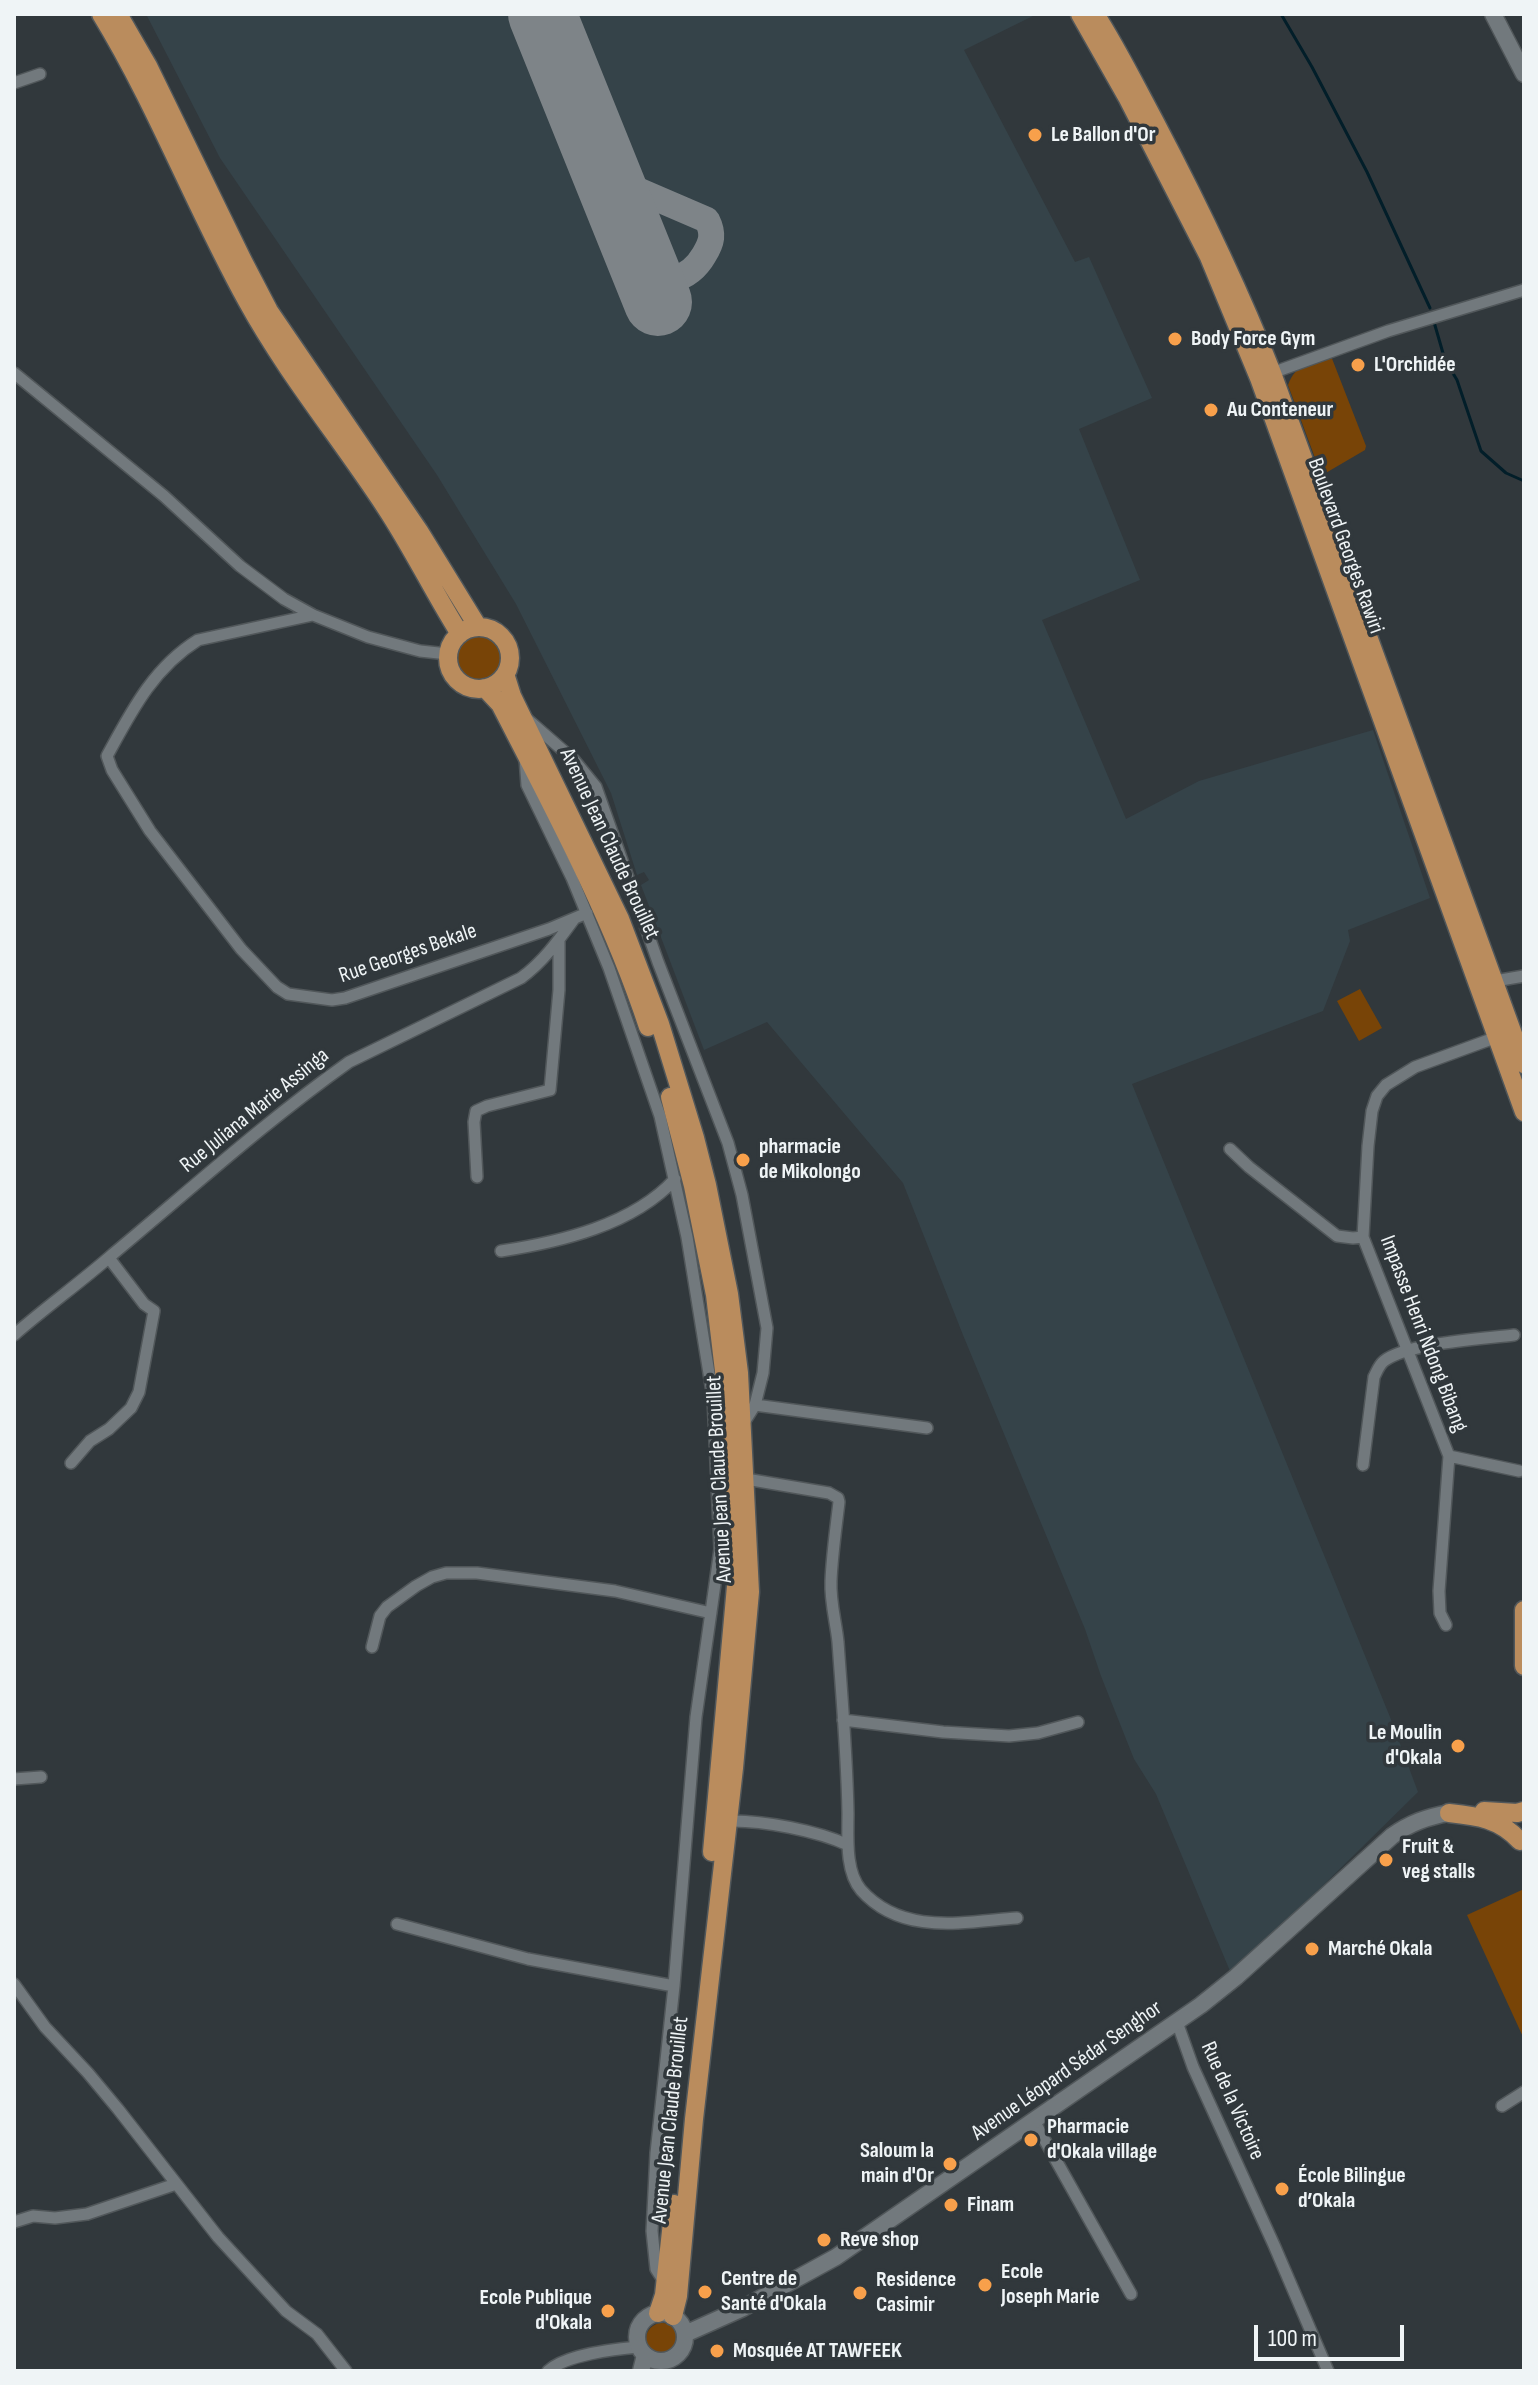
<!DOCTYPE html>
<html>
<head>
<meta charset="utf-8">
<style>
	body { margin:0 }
	#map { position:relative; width:1538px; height:2385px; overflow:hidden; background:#31383c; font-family:"Sofia Sans Condensed",sans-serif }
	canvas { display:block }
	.frame { position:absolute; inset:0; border:16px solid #eff4f6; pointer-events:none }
	.scale { position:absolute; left:1254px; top:2325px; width:150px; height:36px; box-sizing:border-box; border:4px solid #eff4f6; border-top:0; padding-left:10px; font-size:24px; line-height:28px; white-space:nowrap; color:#eff4f6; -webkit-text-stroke:6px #31383c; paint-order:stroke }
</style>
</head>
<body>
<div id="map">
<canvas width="1538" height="2385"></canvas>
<div class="frame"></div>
<div class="scale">100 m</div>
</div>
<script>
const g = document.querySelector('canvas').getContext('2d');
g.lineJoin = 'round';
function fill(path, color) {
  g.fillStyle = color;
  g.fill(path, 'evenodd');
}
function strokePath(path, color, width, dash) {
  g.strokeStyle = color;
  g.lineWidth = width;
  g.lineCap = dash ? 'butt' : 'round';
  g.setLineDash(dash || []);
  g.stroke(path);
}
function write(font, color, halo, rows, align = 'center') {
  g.font = font + ' "Sofia Sans Condensed",sans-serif';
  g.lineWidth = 7;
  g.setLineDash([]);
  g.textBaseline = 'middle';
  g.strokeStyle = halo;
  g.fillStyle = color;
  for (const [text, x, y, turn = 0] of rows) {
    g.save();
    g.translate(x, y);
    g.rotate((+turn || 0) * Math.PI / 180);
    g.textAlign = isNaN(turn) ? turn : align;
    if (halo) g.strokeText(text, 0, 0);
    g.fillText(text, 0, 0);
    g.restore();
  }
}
fill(new Path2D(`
	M146,14H1037L964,50L1075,262L1089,257L1152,398L1079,429L1140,580L1042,620L1126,819L1199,781L1373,730L1430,898L1348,930L1350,941L1323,1011L1132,1084L1390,1717L1418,1792L1291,1917L1230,1971L1156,1794L1134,1759L1101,1676L1085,1629L963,1335L903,1183L767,1022L704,1050L641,885L649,880L644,872L637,875L611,793L516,604L437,475L220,158Z`), '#354349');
fill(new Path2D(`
	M1331,356L1366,446L1365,450L1324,474L1318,466L1288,385C1296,363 1311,364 1331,356Z
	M456 659a23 23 0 1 1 46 0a23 23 0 1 1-46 0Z
	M1360,989L1382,1028L1359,1041L1337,1001Z
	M1524,1889V2039L1467,1915Z
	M646 2339a16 16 0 1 1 32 0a16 16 0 1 1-32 0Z`), '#784407');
strokePath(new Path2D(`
	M1281,14L1312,67L1367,172L1430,308
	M1434,322L1445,360L1457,380L1481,451L1506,473L1524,481`), '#021e29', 3);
strokePath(new Path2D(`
	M597,151L621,183L707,220C714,234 712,242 704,255C673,309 590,270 619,205`), '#7e8488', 26);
strokePath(new Path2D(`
	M542,14L658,302`), '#7e8488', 68);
const street = new Path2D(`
	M14,83L40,74
	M14,373L164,496L240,566L284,599L313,615L368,637L420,651L448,654
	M1272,373L1388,331L1524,290
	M313,615L198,640C153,668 131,712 107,756L112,770L150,831L241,949L277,987L288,994L332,1000L345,998L549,929L587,913
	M527,719L574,760L596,787L658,962L728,1143L742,1195L767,1328L763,1373L755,1405L743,1424
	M525,758L527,785L572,878L609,968L660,1116L687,1237L713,1398L720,1549L696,1717L674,1986L656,2153L653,2212L652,2231L656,2269L665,2283
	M1495,981L1524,976
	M1230,1149L1249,1167L1337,1236L1353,1238L1363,1237
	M477,1177L474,1122L476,1111L487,1106L550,1090L559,990V940
	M501,1251C560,1242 633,1225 675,1179
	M14,1335C46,1307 81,1282 113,1254C191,1189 266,1121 349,1062L521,978C543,962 558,941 574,919
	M755,1405L927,1428
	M1449,1456L1519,1471
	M71,1463L90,1441L109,1429L131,1408L139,1392L154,1311L144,1304L109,1258
	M1363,1465L1374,1377C1377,1371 1379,1365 1384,1361C1407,1343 1482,1339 1514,1335
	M746,1479L829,1493L838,1498L839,1502C836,1528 832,1555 831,1581C830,1602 836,1622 838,1642C842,1699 847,1756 848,1813C848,1837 845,1871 861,1890C902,1936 963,1922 1017,1918
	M1446,1625L1440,1613L1439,1591L1449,1456L1363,1237L1368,1146L1372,1111L1377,1096L1386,1085L1415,1067L1497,1037
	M372,1647L380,1616L387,1607L416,1586L432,1577L446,1573H477L615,1591L711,1613
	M843,1720L943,1732L1009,1736L1038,1733L1078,1722
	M14,1779L41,1777
	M728,1821C762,1820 818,1831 848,1845
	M397,1924L528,1959L674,1986
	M14,1984L45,2027L88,2073L118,2109L218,2237L286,2311L317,2334L346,2371
	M1177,2022L1193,2067L1274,2245L1328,2371
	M1502,2106L1524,2092
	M1034,2121L1131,2294
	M14,2222L33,2216L55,2218L87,2214L176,2184
	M548,2371C565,2355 615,2349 639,2347`);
const secondary = new Path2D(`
	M1493,14L1524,74
	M637 2337a24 24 0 1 1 48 0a24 24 0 1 1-48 0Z
	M685,2334L743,2308L836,2257L1201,2005L1236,1977L1392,1836C1410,1823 1427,1817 1449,1813
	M641,2371L645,2355`);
const primary = new Path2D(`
	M101,14C157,106 195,207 247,301C287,374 341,439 386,508C413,549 434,593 460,634
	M118,14L148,66L243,261L269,311L419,531L478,627
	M1080,14L1127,97L1209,257L1259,378L1524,1112
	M1095,14C1117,48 1135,85 1155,122C1198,204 1238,286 1272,373L1524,1064
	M448 658a31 31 0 1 1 62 0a31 31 0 1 1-62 0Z
	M506,677L512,696L620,919L660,1024L695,1138L707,1185L729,1294L739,1373L750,1592L734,1768L694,2119L678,2296L673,2316
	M485,688L500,704C554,809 611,915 648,1027
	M670,1097L693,1186L715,1295L724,1371L730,1466L736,1586L712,1852
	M1524,1610V1666
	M1484,1811L1517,1813L1524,1811
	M1449,1813C1478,1816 1500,1819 1520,1841
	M658,2313L664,2295L674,2204`);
strokePath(street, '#51575a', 14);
strokePath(secondary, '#51575a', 19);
strokePath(primary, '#51575a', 21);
strokePath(street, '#72797d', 11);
strokePath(secondary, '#72797d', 16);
strokePath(primary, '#ba8c5d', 18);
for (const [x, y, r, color] of [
	[1035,135,8,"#f8a04b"],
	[1175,339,8,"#f8a04b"],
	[1358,365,8,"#f8a04b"],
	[1211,410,8,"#f8a04b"],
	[743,1160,8,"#f8a04b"],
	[1458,1746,8,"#f8a04b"],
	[1386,1860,8,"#f8a04b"],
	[1312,1949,8,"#f8a04b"],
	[1031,2140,8,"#f8a04b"],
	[950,2164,8,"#f8a04b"],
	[1282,2189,8,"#f8a04b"],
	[951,2205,8,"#f8a04b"],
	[824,2240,8,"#f8a04b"],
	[985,2285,8,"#f8a04b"],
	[705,2292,8,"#f8a04b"],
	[860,2293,8,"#f8a04b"],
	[608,2311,8,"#f8a04b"],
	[717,2351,8,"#f8a04b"]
]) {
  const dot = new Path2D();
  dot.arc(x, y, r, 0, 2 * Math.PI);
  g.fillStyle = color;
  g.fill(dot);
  strokePath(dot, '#31383c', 3);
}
write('bold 22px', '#eff4f6', '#31383c', [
	["Le Ballon d'Or",1051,135],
	["Body Force Gym",1191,339],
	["L'Orchidée",1374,365],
	["Au Conteneur",1227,410],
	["pharmacie",759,1147],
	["de Mikolongo",759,1172],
	["Le Moulin",1442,1733,"right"],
	["d'Okala",1442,1758,"right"],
	["Fruit &",1402,1847],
	["veg stalls",1402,1872],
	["Marché Okala",1328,1949],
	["Pharmacie",1047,2127],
	["d'Okala village",1047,2152],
	["Saloum la",934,2151,"right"],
	["main d'Or",934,2176,"right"],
	["École Bilingue",1298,2176],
	["d’Okala",1298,2201],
	["Finam",967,2205],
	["Reve shop",840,2240],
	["Ecole",1001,2272],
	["Joseph Marie",1001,2297],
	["Centre de",721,2279],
	["Santé d'Okala",721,2304],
	["Residence",876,2280],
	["Casimir",876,2305],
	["Ecole Publique",592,2298,"right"],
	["d'Okala",592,2323,"right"],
	["Mosquée AT TAWFEEK",733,2351]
], 'left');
write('22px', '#eff4f6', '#31383c', [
	["Boulevard Georges Rawiri",1345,546,70],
	["Avenue Jean Claude Brouillet",609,844,65],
	["Rue Georges Bekale",408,954,-19],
	["Rue Juliana Marie Assinga",255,1111,-39],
	["Impasse Henri Ndong Bibang",1423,1334,69],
	["Avenue Jean Claude Brouillet",720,1479,-93],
	["Avenue Léopard Sédar Senghor",1067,2071,-35],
	["Rue de la Victoire",1232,2101,66],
	["Avenue Jean Claude Brouillet",671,2120,-84]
]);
</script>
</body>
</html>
